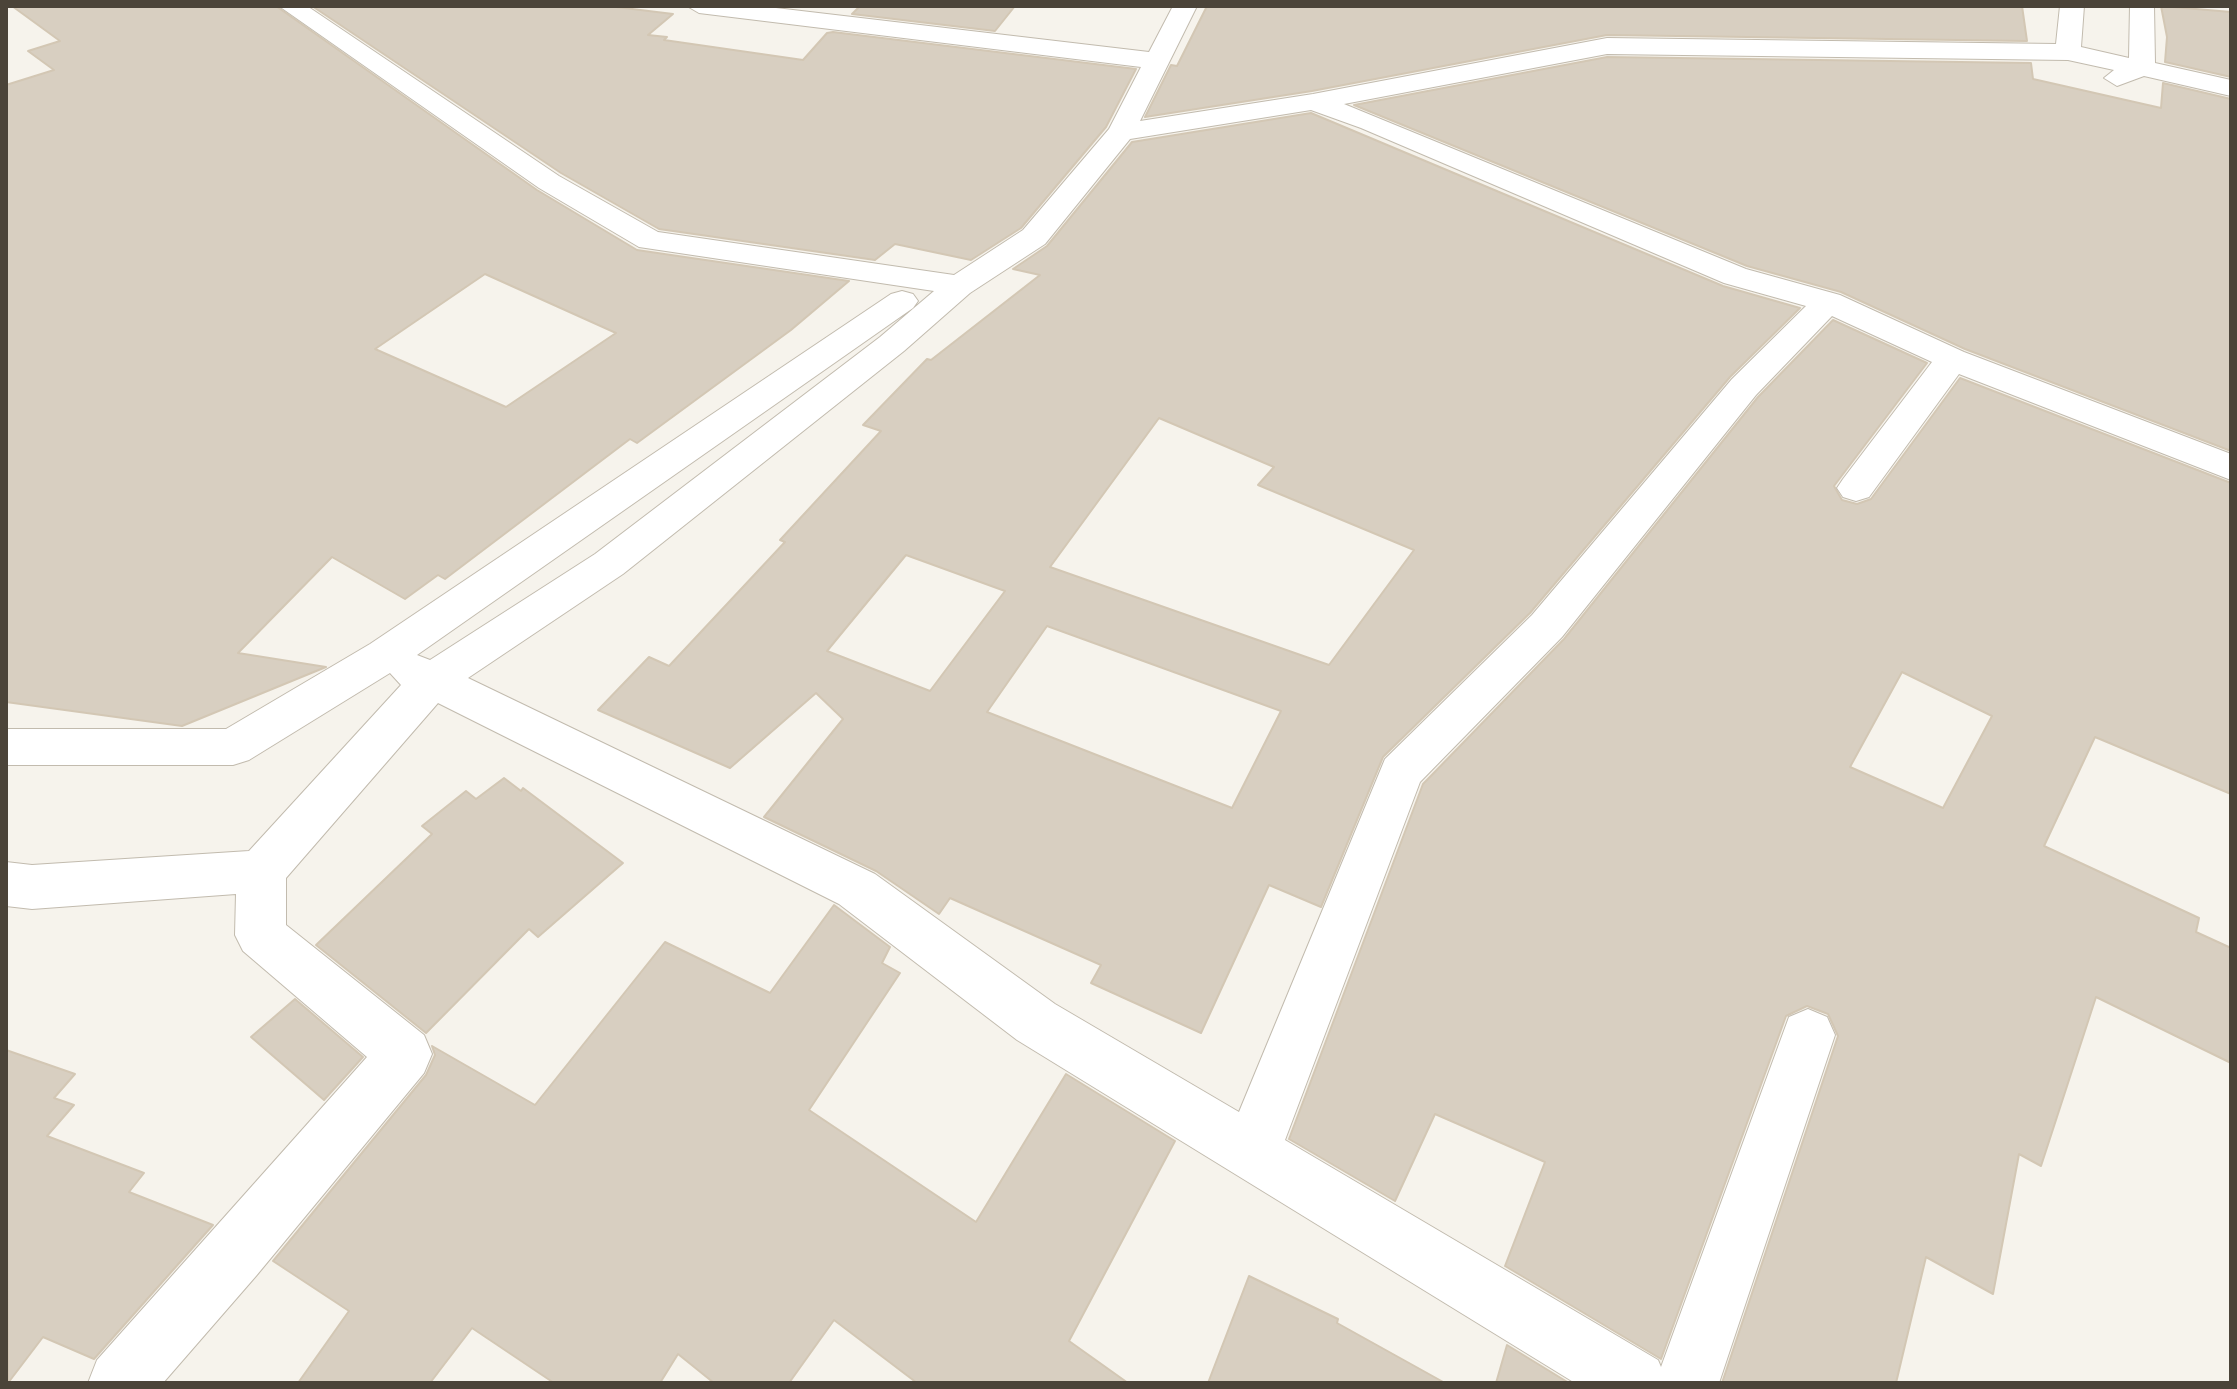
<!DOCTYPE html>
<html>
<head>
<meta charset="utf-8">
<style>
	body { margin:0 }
	#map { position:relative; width:2237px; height:1389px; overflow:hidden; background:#f6f3ec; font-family:Manrope,sans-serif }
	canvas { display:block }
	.frame { position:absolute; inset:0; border:8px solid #4b4439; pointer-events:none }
</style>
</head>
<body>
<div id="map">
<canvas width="2237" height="1389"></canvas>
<div class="frame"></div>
</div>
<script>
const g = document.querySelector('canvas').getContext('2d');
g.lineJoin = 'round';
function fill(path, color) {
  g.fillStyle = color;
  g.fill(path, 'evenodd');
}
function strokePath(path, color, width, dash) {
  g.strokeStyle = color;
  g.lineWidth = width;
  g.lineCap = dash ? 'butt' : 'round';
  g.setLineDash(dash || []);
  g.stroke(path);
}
const building = new Path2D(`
	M12,6H276L537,190L637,250L849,281L791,330L637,443L630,439L445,579L438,575L405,599L332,557L238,653L326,667L182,726L6,702V85L54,70L28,51L60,41ZM485,274L616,333L506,407L375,349Z
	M312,6H608L673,14L648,35L667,37L664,40L803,60L827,33L833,32L1136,69L1106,127L1021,228L971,260L895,244L875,260L659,229L561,173Z
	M860,6H1015L995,31L852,14Z
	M1207,6H2022L2027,41L1607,35L1312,91L1145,117L1171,65L1177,66Z
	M2161,6L2231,12V77L2165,62L2167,37Z
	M1607,57L2031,63L2033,79L2161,108L2163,83L2231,99V451L1965,349L1841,292L1747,266L1354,105Z
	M1311,113L1723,286L1800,308L1730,377L1530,613L1383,757L1321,907L1269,885L1201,1033L1091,983L1101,965L950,898L939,914L876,871L764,817L843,719L816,693L730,768L598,710L649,657L669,666L785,542L780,540L881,431L863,425L927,359L931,360L1040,275L1013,269L1047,246L1132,142ZM1159,418L1274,467L1258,485L1414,550L1329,665L1050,567ZM906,555L1005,591L930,691L827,651ZM1047,626L1281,711L1232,808L987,712Z
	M1833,320L1927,363L1834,486L1842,500L1857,504L1871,499L1960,378L2231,483V794L2095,737L2044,846L2199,918L2196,932L2231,948V1063L2096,997L2041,1166L2019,1154L1993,1294L1926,1257L1896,1383H1722L1838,1036L1828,1014L1807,1006L1786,1016L1661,1359L1505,1266L1545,1162L1435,1114L1395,1201L1289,1139L1423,784L1564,639L1758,397ZM1902,672L1992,716L1943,808L1850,767Z
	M504,778L521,791L523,788L623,863L538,937L529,929L426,1033L316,945L432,834L422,826L466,791L476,799Z
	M834,905L890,947L882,963L900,973L809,1110L976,1222L1066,1074L1175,1141L1069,1341L1128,1383H917L834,1320L789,1383H714L678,1354L660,1383H554L472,1328L430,1383H298L349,1311L273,1261L426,1075L435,1055L432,1046L535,1105L665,942L770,993Z
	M295,999L363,1057L324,1100L251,1037Z
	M6,1050L75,1074L54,1098L74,1105L47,1136L144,1173L129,1192L213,1225L94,1359L43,1337L8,1383Z
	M1249,1276L1338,1319L1337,1323L1445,1383H1208Z
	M1507,1345L1569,1383H1496Z`);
fill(building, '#d8cfc1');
strokePath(building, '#d3c7b4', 2);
const minor = new Path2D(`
	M279,6H307L559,176L658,232L954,275L1023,230L1109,129L1141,67L699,13L687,6H759L1149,52L1173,6H1197L1140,121L1313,94L1607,38L2056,44L2060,6H2084L2081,47L2129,58L2130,6H2154L2155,63L2231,80V96L2144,76L2117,86L2104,78L2114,70L2068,60L1607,54L1344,104L1746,269L1840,295L1964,352L2231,454V480L1959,374L1869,497L1856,501L1843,497L1837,488L1843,479L1932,362L1832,316L1756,395L1562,637L1420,782L1285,1140L1658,1360L1661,1367L1789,1017L1808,1009L1827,1017L1835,1035L1719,1383H1575L1017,1040L839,904L438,703L286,878V925L424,1035L432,1054L424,1073L256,1276L163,1383H88L97,1360L367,1057L243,951L235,935L236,894L32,909L6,906V862L32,865L249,851L401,685L390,673L249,760L233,765H6V729H226L370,644L891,294L902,291L913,294L918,301L913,308L417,655L430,660L595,554L880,337L934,291L639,247L539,188ZM1311,110L1361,128L1724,283L1806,306L1732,379L1532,615L1385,759L1239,1112L1055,1004L875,874L468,678L623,574L904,351L970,293L1045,244L1130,139Z`);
strokePath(minor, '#c2bbae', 2);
fill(minor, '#fff');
</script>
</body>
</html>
